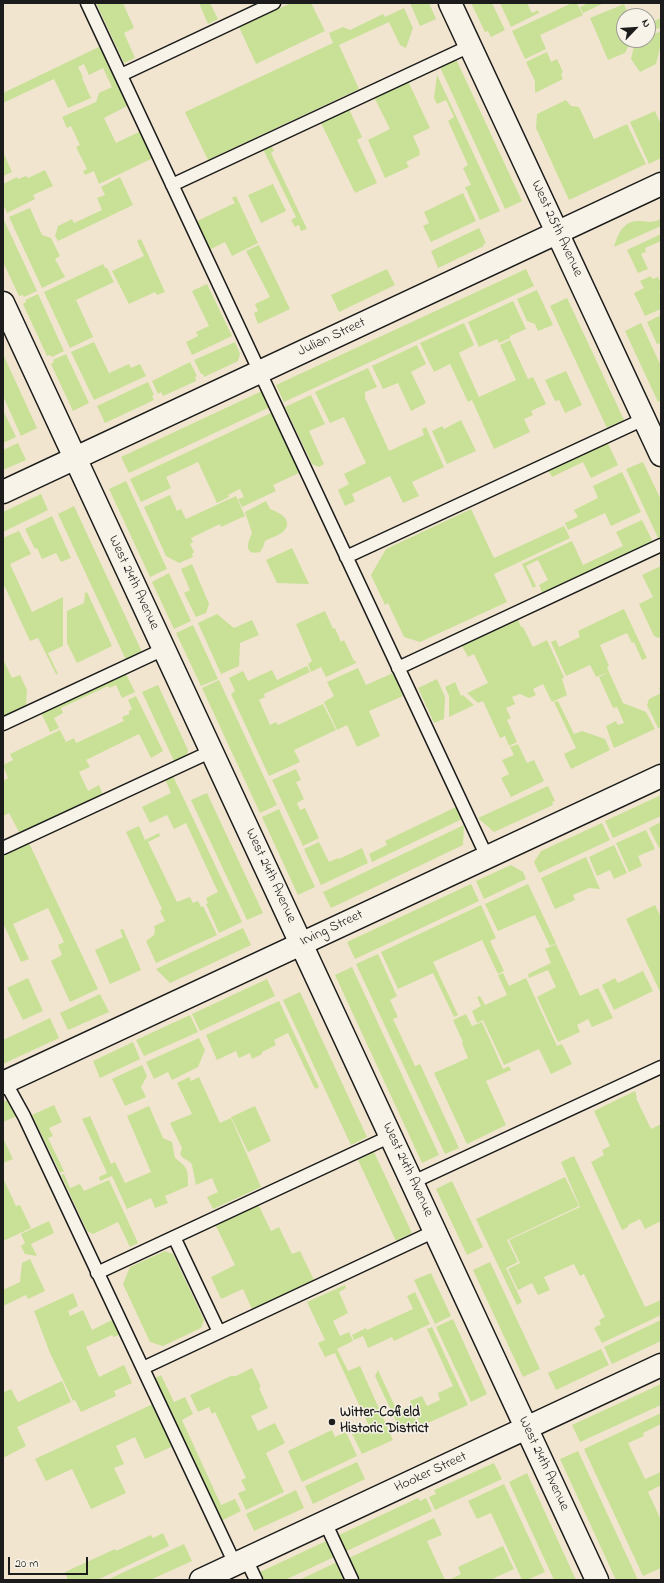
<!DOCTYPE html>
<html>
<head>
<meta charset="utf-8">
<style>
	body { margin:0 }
	#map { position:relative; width:664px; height:1583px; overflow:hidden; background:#f1e5cf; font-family:"Indie Flower",sans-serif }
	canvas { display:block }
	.frame { position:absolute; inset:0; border:4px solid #1c1c1c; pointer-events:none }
	.north { position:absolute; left:616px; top:8px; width:40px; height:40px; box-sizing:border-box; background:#f7f3e8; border:1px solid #9f9d96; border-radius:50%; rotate:65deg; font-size:11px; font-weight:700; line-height:16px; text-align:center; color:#1c1c1c }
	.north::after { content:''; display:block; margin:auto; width:14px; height:18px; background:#1c1c1c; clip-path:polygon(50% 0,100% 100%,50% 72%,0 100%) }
	.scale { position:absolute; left:8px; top:1557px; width:80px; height:18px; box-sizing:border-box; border:2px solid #1c1c1c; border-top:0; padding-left:5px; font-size:12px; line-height:14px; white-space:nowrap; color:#1c1c1c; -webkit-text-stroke:3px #f7f3e8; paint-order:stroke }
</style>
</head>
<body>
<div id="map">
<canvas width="664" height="1583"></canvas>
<div class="frame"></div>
<div class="north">N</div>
<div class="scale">20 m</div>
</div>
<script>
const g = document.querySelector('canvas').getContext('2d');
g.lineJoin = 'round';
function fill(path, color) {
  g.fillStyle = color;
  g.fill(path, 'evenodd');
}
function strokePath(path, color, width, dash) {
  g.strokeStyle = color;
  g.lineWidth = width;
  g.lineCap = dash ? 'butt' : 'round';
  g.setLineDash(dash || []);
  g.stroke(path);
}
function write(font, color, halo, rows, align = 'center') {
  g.font = font + ' "Indie Flower",sans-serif';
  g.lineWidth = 3;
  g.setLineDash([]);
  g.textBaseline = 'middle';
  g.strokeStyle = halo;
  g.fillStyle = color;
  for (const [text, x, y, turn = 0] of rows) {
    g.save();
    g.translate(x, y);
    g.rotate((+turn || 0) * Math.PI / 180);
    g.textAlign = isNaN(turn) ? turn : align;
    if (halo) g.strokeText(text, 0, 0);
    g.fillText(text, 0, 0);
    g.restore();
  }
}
fill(new Path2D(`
	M96,3H123L134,28L124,33L135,58L124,63Z
	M199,3H210L218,19L208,24Z
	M291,3H311L325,31L256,64L239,27Z
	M410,3H429L436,19L420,26Z
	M471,3H492L505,30L491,37L488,31L485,32Z
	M500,3H527L532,13L538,10L539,13L511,27Z
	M572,3H577L583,15L540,35L546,49L525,59L512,31Z
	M588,3H604L583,13L580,7Z
	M624,4L629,16H624V40H632L625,53L608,60L590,18Z
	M404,8L413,28L406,48L400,45L389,22L339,45L359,89L208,160L185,112L333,43L329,33L343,27L350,30L383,14L385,17Z
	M661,18V27L648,33V24Z
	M661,31V44L656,64L640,72L631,59L635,42L640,40H648V37Z
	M103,45L131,104L104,118L116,143L143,130L155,157L99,184L94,171L85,175L83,171L87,169L76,147L80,145L71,126L67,128L62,117L96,102L99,93L112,87L103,68L89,75L84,64L78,67L83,77L82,78L91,98L68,108L54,79L3,103V93Z
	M547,52L551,62L557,59L563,72L561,74L563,79L535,93V81L526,62Z
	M456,59L522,201L505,209L440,67Z
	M437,75L500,211L480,220L465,187L471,185L463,168L468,165L448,121L454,117L446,100L437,104L434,98Z
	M408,81L430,128L413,136L420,152L419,153L420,155L406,162L409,167L385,178L368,140L390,129L374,97Z
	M566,100L571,106L579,107L594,139L627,124L646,164L569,200L536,128L537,114Z
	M349,109L362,137L357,140L377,183L355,193L321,123Z
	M655,111L661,125V158L649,164L630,122Z
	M271,145L274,151L271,153L307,229L301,231L299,225L295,227L291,220L296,217L263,149Z
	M3,152L12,172L3,176Z
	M45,170L53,186L33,195L35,199L7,213L3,204V184L17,177L18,179L26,176L28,178Z
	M120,177L133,205L58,241L55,236L58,226L72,219L74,223L102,210L97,198L105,195L101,187Z
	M273,184L286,211L261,223L248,195Z
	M463,193L476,221L431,242L423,226L429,223L424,212Z
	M236,196L258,243L232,256L225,242L209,250L195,222L235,203L232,198Z
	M30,208L42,235L51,238L60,256L55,259L65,277L42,288L9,217Z
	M3,218L37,291L24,297L23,295L19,296L3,262Z
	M661,219V226L614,247C618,234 623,220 640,221C650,222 651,223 661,219Z
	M479,228L486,243L483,244L484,246L438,268L431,251Z
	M661,234V241L645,248L646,252L641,254L648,269L638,273L627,250Z
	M141,239L165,292L157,295L155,292L129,304L112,271L144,256L137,241Z
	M259,245L290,309L258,324L254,313L258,311L255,304L270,297L246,251Z
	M103,264L105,268H107L114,282L76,300L93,337L70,348L44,292Z
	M387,269L395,285L339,312L331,295Z
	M526,269L534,286L284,402L276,385Z
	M651,276L652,279L658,277L661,284V290L659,291L661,295V309L645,316L634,293L644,288L640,281Z
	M207,284L232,336L192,355L186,342L198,336L196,332L209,326L192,291Z
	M537,290L553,325L538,331L535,324L527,321L517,299Z
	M38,294L64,351L52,357L50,355L47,356L23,304L26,302L25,300Z
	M567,298L624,420L607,428L550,306Z
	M513,301L526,329L510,336V338L499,343L497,339L479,347L468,322Z
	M661,315V343L657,344L647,322Z
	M464,323L474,345L459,353L479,397L516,380L500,345L510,340L528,379L533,377L546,404L531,411L533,415L524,419L530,432L494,449L472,400L468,402L450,364L434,372L420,343Z
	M641,323L661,366V400L658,402L625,331Z
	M94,342L109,373L129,364L131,368L140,364L146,376L94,400L71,352Z
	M235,342L240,354L238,361L204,377L203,374H201L194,360Z
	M417,345L426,364L411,372L426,403L411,411L398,383L383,389L372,366Z
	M3,354L37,428L21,436L3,396Z
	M66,354L89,403L73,411L51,364L54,362L53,360Z
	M190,362L197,376L195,377L196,381L163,396L161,392L158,394L152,381Z
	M368,368L377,387L365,392V398L389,451L424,435L422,429L426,427L444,467L412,482L419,496L403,503L390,476L352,494L355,501L345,506L338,490L349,484L344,474L366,463L344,417L330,423L315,392Z
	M566,371L582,405L565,413L559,400L555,401L545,380Z
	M148,382L154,395L152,396L154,400L105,423L97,406Z
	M262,391L270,407L129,473L121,457Z
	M311,395L325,424L309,431L324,464L319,467L312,464L285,407Z
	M3,410L16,437L3,443Z
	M273,412L301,472L273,485L276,491L242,507L238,499L244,497L240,489L228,495L229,497L217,503L198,462L166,477L171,488L141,502L130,479Z
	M461,420L476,451L447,464L432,431L442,426L444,429Z
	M606,439L618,465L591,478L583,462L552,477L548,470Z
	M18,443L26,460L3,470V450Z
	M643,462L661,500V539L659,540L626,469Z
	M622,472L641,512L611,526L605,513L568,530L565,523L578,517L574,510L598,498L593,486Z
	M126,481L167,569L150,577L109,489Z
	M41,494L48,510L3,532V512Z
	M170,495L177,511L181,509L186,519L236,496L245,516L221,527L220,524L191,538L193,542L190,544L194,552L192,554L193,557L179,563L166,556L144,507Z
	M266,501L270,509C278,512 294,519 284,531C280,535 270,538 265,541L263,547L260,552C243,556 248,542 252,533L245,512Z
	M74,506L142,652L126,660L58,514Z
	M471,509L494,558L564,526L570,538L494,574L507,602L420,642L404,637L388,603L385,605L371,575L386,549Z
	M52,516L71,558L61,562L56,553L42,559L37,548L35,549L25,529Z
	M642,520L653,542L543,594L539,585L548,580L538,560L526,566L536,586L533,588L522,564L572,541L583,565L623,546L616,532Z
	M19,531L31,554L10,564L32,612L63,597V646L48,653L58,674H56L38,638L30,641L3,583V538Z
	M292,548L309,584L277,583L266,560Z
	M192,564L209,604L206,613L196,617L184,593L190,590L181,569Z
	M661,566V637L658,638L654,636L639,604L653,597L642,575Z
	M169,573L191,621L174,629L152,582Z
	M87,592L112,646L77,663L67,643V611L84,603L85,593Z
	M624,609L647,658L642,660L634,642L632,643L627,633L600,645L609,666L607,667L609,672L596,677L590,665L566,676L551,642L556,640L559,647L580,637L578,631Z
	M325,611L333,629L335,628L341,642L344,640L354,661H356V663L326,677L321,667L311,672L308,664L312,661L296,624Z
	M217,614L234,628L252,620L259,635L240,643L239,666L221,674L198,623Z
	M518,620L521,627H523L533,647L547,640L564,677L562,679L567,695L552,702L543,684L533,689L536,695L529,698L520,694L512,697L515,704L506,708L511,718L507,720L517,742L509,746L505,736L500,738L483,701L478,703L467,693L488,683L474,654L468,657L462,646Z
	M193,625L218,679L201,686L176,633Z
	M3,659L12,678L20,675L27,690L26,705L3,716Z
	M307,666L310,672L264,694L265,697L259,700L270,725L276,722L278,725L323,704L336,730L294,750L300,762L269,776L231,694L235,691L229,678L243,671L248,681L272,670L277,680Z
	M358,668L366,685L393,673L403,696L369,711L380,736L357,747L347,725L337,730L324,702L334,696L327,682Z
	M125,672L135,692L122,698L116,685L109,688L108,686L61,708L63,713L54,718L59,728L50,732L41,712Z
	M609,672L623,703L646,712L655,729L614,748C611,741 609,734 606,726L616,721L618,725L624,723L617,707L613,708L599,677Z
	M437,679L445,697L444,719L434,723L418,688Z
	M219,680L277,805L260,813L202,688Z
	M455,682L461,696L463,695L474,705L449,717V696L445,687Z
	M158,685L188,750L187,755L174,761L142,692Z
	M661,687V727L658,728L647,705L649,699L661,693L659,688Z
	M136,696L163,751L151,758L139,734L86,760L90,767L79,772L88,791L99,785L103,795L20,834L9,813L3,816V781L8,778L3,765L13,760L10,754L60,730L66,742L74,738L76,743L124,721L122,717L129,714V711L132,709L128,700Z
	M558,701L574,734L582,731L605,739L610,750L571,769L564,754L576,748L554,702Z
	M518,744L527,763L534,760L544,781L511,797L501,778L509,774L502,760L514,755L510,747Z
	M296,769L301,780L296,782L304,799L297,803L300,810L305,808L319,838L303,846L272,780Z
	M173,776L242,922L219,933L206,904L208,903L206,898L218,892L186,823L174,829L167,815L150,823L142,807L171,793L165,779Z
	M548,786L555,801L552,802L553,805L494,832L478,818Z
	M207,793L263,913L247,920L191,800Z
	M661,795V816L613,838L605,821Z
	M456,807L462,819L372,862L369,854L387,845L385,841Z
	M279,809L315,887L298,895L262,817Z
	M661,822V847L659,848L649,828Z
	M602,823L610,840L539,873L534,862L541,851Z
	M464,825L463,845L331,908L323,892Z
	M139,826L145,840L159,833L160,836L148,842L177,902L190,897L193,903L198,901L201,907L203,906L217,935L156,963L146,941L154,935L155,930L154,926L165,921L160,911L162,909L126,832Z
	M646,830L655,849L638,856L642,866L629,872L616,843Z
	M319,842L329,862L338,858L339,859L362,848L368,863L321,885L304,849Z
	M29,843L98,989L70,1002L51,961L62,955L58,945L64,942L48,908L13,924L29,959L21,962L3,923V855Z
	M614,845L627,873L614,879L610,870L597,876L589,857Z
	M586,857L600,889L589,888L573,895L575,900L555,909L541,878Z
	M511,865L523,872L526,879L484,899L476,881Z
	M471,884L479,901L355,959L347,942Z
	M528,884L556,943L550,946L535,915L498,931L485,904Z
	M481,905L496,938L490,941L504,971L498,974L482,940L433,962L458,1015L454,1017L433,973L398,989L381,952Z
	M655,905L661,917V994L626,919Z
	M243,928L251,945L170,983L156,969Z
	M123,929L141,970L110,984L95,950L123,937L120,930Z
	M556,944L580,996L598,988L613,1018L592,1027L588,1019L577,1025L580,1032L558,1042L537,997L556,987L548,970L529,978L528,974L551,963L545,949Z
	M378,954L397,996L390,1000L398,1017L393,1019L415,1066L420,1064L459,1148L445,1154L356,964Z
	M352,967L439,1155L422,1163L335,975Z
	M643,971L653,991L614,1010L602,985L615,978L618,983Z
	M503,973L509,986L526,978L557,1046L562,1044L572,1064L551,1074L539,1049L504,1065L483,1020L477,1023L472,1011L481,1006L477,997L480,996L485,1005L507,995L498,975Z
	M28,978L43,1011L23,1020L7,988Z
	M267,979L275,996L200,1031L192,1014Z
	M300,992L367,1137L351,1145L283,1000Z
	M100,994L109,1012L68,1030L60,1013Z
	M279,1001L319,1087L315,1089L288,1033L274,1040L276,1045L262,1052V1054L252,1059L250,1053L239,1058L236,1051L217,1060L206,1035Z
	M466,1014L472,1026L482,1022L503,1069L509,1066L511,1070L486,1081L506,1125L467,1144L434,1073L468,1058L462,1043L463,1042L453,1020Z
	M190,1015L198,1032L144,1056L136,1040Z
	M50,1018L59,1038L3,1064V1040Z
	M199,1038L205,1050L198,1067L172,1080L168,1072L154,1079L146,1062Z
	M133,1042L140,1059L100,1078L93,1061Z
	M142,1065L147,1076L141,1087L146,1097L125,1106L112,1079Z
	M189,1077L191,1081L199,1077L220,1123L231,1118L261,1187L213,1209L207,1197L218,1192L212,1178L196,1185L192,1165L191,1163L182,1157L180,1154L182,1148L170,1123L192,1114L177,1083Z
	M635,1091L637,1097L636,1098L651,1129L661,1124V1221L645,1229L640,1219L628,1225V1227L622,1230L591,1162L604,1155L602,1150L610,1146L594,1111Z
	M9,1099L17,1116L3,1122V1102Z
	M54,1105L62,1122L49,1128L53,1136L48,1138L64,1171L60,1173L32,1115Z
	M149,1106L163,1138L172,1142L175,1158C188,1168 188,1169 188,1186L165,1196L168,1203L155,1208L151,1198L127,1209L112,1176L100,1181L99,1177L107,1173L82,1119L90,1116L111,1164L115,1162L125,1183L151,1172L127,1116Z
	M255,1106L271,1141L248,1152L231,1117Z
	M3,1138L13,1159L3,1163Z
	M374,1152L412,1233L396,1241L358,1160Z
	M574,1156L645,1307L661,1300V1315L602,1343L594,1328L601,1324L599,1320L605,1317L584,1274L580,1276L574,1264L544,1277L550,1290L538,1295L532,1283L518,1290L508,1269L520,1263L509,1240L580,1207L561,1162Z
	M64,1174L70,1188L80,1184L84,1191L109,1180L138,1243L130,1247L118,1222L93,1234L87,1231L61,1175Z
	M565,1177L579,1206L507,1240L518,1262L506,1268L522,1302L517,1305L476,1219Z
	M3,1178L16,1206L20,1205L31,1228L3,1241Z
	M452,1181L483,1247L467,1255L436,1189Z
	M258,1204L271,1231L279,1227L292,1254L300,1251L314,1280L252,1309L243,1289L221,1299L211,1277L235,1265L215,1224Z
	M49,1221L54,1233L31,1244L37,1256L25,1254L21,1246L25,1243L21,1234Z
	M165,1251L173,1254L204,1320L201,1328L163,1346L150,1342L123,1284L130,1267Z
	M30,1259L45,1291L28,1299L26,1295L3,1306V1290L20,1282L22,1263Z
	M490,1262L540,1369L523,1377L473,1270Z
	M431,1273L451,1316L435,1324L414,1280Z
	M345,1285L346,1288L339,1292L348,1313L333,1321L340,1336L349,1332L353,1341L337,1349L348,1371L360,1366L393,1440L362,1454L351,1432L368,1424L335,1353L325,1357L318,1343L325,1340L307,1302Z
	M415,1292L430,1324L394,1341L392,1337L368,1348L363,1336L354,1340L352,1335L366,1328L367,1330L413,1309L407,1296Z
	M73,1293L78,1306L68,1311L70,1316L83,1310L92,1330L114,1319L121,1334L114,1337L112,1335L86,1347L99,1377L124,1365L132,1383L114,1391L116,1396L81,1412L75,1400L73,1401L50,1353L34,1311Z
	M453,1319L487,1394L471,1402L436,1327Z
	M661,1320V1341L612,1364L604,1347Z
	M432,1327L468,1405L421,1426L410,1401L422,1396L427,1406L440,1400L438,1393L453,1386L427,1329Z
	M601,1349L609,1365L556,1390L548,1373Z
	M252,1368L261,1387L259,1388L268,1408L251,1416L258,1431L275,1423L285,1443L266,1453L284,1492L246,1510L238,1493L246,1490L241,1480L246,1478L215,1412L212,1414L209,1407L198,1412L190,1395L231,1376H236Z
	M378,1370L397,1411L409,1406L419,1427L402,1434L375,1376Z
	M161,1375L174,1402L185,1397L193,1414L182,1420L221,1505L235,1499L241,1511L221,1521L154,1379Z
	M62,1381L71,1402L17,1427L26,1446L3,1458V1390L4,1392L11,1389L18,1402Z
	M661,1384V1405L580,1442L572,1425Z
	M153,1404L173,1446L145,1459L135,1437L116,1446L124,1464L114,1468L126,1493L91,1509L72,1469L46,1481L35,1459Z
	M661,1413V1424L643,1433L644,1436L628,1443L645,1479L661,1472V1485L648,1492L661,1520V1568L643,1576L584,1449Z
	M332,1430L335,1437L346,1432L357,1456L302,1482L288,1451Z
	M578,1451L638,1580H616L560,1459Z
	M357,1462L365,1479L313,1504L305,1486Z
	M494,1463L502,1479L435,1510L429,1497L436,1494L434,1490Z
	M527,1473L576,1580H554L509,1482Z
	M504,1484L545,1572L527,1580H522L491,1513L477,1519L468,1501Z
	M296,1490L304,1508L254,1531L246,1514Z
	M418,1498L420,1501L426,1498L432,1511L285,1580H264L260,1572Z
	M434,1518L442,1535L427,1541L445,1580H360L349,1558Z
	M163,1533L169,1546L97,1580H68L65,1572L115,1549L116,1551L151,1535L153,1538Z
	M184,1544L192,1561L150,1580H107Z
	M503,1546L514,1569L490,1580H449L461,1574L458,1567Z
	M337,1562L345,1580H299Z`), '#c8e197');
const service = new Path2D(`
	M87,3L487,857
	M121,75L274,3
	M172,185L470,46
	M346,557L644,419
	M398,668L661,545
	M3,724L164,649
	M3,848L212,751
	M3,1078L24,1116L235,1564
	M413,1182L661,1067
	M174,1237L219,1332
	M97,1273L391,1136
	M143,1368L435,1231
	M325,1522L352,1580
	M246,1559L256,1580`);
const minor = new Path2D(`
	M450,3L661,455
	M3,303L597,1580
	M3,492L661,184
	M201,1580L661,1365`);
const tertiary = new Path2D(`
	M3,1083L661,776`);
strokePath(service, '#1c1c1c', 15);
strokePath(minor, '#1c1c1c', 25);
strokePath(tertiary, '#1c1c1c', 25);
strokePath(service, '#f7f3e8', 12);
strokePath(minor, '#f7f3e8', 22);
strokePath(tertiary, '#f7f3e8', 22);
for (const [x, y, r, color] of [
	[332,1422,4,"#1c1c1c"]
]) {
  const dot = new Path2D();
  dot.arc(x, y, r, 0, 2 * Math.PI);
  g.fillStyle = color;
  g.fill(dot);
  strokePath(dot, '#f7f3e8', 1.5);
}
write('14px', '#1c1c1c', '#f7f3e8', [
	["West 25th Avenue",556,229,65],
	["Julian Street",332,338,-25],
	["West 24th Avenue",133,583,65],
	["West 24th Avenue",270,876,65],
	["Irving Street",332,929,-25],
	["West 24th Avenue",407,1170,65],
	["West 24th Avenue",543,1464,65],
	["Hooker Street",431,1473,-25]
]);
write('bold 14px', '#1c1c1c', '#f7f3e8', [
	["Witter-Cofield",340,1414],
	["Historic District",340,1430]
], 'left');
</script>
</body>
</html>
